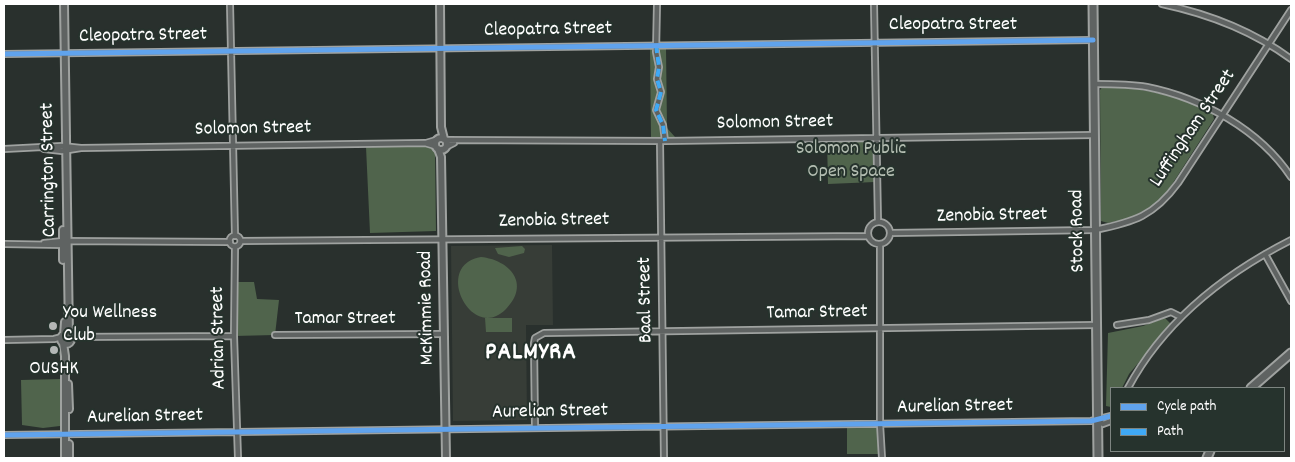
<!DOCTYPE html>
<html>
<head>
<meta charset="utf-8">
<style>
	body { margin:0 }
	#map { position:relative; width:1295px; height:462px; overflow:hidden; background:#29302d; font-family:Dekko,sans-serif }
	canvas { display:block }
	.frame { position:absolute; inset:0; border:5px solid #fff; pointer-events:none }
	.legend { position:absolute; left:1110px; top:387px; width:175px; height:65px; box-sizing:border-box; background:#26332d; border:1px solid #7d8581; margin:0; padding:6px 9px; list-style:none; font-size:15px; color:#fff }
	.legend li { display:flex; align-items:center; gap:10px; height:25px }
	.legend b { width:25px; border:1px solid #7d8581 }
</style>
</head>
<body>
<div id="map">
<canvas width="1295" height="462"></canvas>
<div class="frame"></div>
<ul class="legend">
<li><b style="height:6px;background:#60a3ed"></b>Cycle path</li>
<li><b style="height:6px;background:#3fa9f5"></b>Path</li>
</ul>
</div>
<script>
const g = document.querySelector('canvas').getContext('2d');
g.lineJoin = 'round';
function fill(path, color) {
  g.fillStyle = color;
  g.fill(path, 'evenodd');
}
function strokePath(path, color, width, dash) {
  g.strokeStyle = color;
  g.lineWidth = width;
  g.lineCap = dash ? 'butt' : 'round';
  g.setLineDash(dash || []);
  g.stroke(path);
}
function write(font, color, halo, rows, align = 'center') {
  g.font = font + ' Dekko,sans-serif';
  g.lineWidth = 4;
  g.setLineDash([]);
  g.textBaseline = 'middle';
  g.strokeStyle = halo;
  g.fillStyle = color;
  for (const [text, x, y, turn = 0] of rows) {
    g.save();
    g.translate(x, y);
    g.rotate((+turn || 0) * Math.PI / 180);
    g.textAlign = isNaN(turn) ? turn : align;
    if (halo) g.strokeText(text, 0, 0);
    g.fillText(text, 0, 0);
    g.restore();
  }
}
fill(new Path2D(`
	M552,245L553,325H526L527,420L453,421L451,246Z`), '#373d37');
fill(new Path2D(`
	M650,48H666L667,128L675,137H651Z
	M1103,86C1142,88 1178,95 1213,114L1214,119L1169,189L1154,205L1128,219L1108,223L1101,221L1100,90Z
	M827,140H871L874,144L875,182L828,184Z
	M366,147H431L435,151L436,231L370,233Z
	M522,246L525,249L524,253L509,257L498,254L495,248Z
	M481,257C510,260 531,284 506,309C472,344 432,265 481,257Z
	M234,282H254L257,299L279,300L275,335L234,336Z
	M485,318H512V332H486Z
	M1165,318L1171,324L1129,374L1122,388H1111V407L1106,406L1108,333L1143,326Z
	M62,379C62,395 61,410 60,426L43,428L22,425L21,380Z
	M847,424H880L882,454H847Z`), '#50644c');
const minor = new Path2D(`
	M230,4L235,236
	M657,4L656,52L659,67L657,79L661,92L656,110L663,125L665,141
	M874,4L878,222
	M1162,4C1209,14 1253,31 1291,59
	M4,54L1093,40
	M1094,84C1112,84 1130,84 1147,87C1202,98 1260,130 1291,177
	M446,140L665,141L1094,135
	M660,141L664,458
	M426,143L436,140
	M446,147L454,143
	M4,149L62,146L81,148L425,143L435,146
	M44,149L62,151L81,148
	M868 233a11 11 0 1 1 22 0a11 11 0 1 1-22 0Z
	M890,233L1095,230C1134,222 1154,216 1178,183L1291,10
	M229.5 241a5.5 5.5 0 1 1 11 0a5.5 5.5 0 1 1-11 0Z
	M241,241L868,236
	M44,243L63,241L230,242
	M4,244L64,245
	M880,244V424L882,458
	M235,247L234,336L238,458
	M1265,254L1291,301
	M1117,325L1149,320L1171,312L1181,317
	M275,335L444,334
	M70,337L234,336
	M4,340L54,339L62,337
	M1128,388C1164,321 1224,274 1291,240
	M1098,420L1103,424L1111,421
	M535,428L534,343L535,338L544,333L1096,325
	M4,435L1091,421L1111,416`);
const secondary = new Path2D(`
	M64,4L69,336
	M440,4L441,127L444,139
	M435 144a6 6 0 1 1 12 0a6 6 0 1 1-12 0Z
	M438,149L441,157L446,458
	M63,230V260
	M61 339a5 5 0 1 1 10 0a5 5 0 1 1-10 0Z
	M64,335L65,322
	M63,343L65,356V458
	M68,384L69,409
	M69,444V458`);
const primary = new Path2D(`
	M1093,4L1098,458
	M1251,388L1291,353
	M1207,458L1210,451`);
strokePath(minor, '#9fa2a0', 8);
strokePath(secondary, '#9fa2a0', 10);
strokePath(primary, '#9fa2a0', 11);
strokePath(minor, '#5f6362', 4.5);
strokePath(secondary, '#5f6362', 6);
strokePath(primary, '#5f6362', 7);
strokePath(new Path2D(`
	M656,45L659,67L657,79L661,92L656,110L663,125L665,141`), '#3fa9f5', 4, [8, 4]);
strokePath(new Path2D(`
	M4,54L1093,40
	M4,435L1091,421L1111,416`), '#60a3ed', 5);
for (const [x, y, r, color] of [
	[53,326,5,"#b4b7b6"],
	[54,350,5,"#b4b7b6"]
]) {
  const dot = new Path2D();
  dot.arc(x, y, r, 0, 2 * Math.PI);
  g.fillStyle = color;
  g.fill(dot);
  strokePath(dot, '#26332d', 2);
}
write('20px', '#fff', '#26332d', [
	["Cleopatra Street",953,26],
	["Cleopatra Street",548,31,-1],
	["Cleopatra Street",143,37,-1],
	["Solomon Street",775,124,-1],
	["Luffingham Street",1194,129,-56],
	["Solomon Street",253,130,-1],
	["Carrington Street",50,170,-91],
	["Zenobia Street",992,217,-1],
	["Zenobia Street",554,222,-1],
	["Stock Road",1079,231,-91],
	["Baal Street",647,300,-91],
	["McKimmie Road",428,308,-91],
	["Tamar Street",817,314,-1],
	["Tamar Street",345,320],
	["Adrian Street",220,338,-91],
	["Aurelian Street",955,408,-1],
	["Aurelian Street",550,413,-1],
	["Aurelian Street",145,418,-1]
]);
write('20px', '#b3bdb1', '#26332d', [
	["Solomon Public",851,150],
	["Open Space",851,173]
]);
write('20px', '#fff', '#26332d', [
	["You Wellness",63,314],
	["Club",63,337],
	["OUSHK",54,370,"center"]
], 'left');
g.letterSpacing = '1px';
write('bold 25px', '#fff', '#26332d', [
	["PALMYRA",531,355]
]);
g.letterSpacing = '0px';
</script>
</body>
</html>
